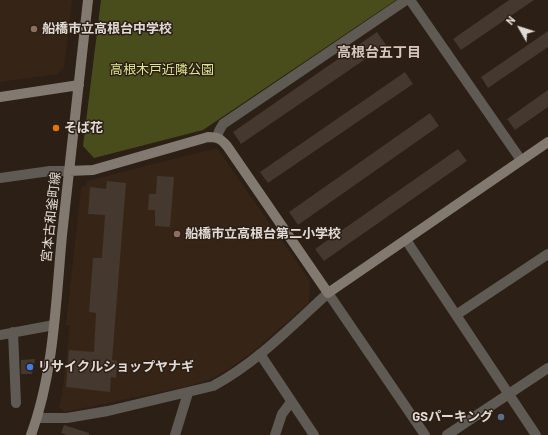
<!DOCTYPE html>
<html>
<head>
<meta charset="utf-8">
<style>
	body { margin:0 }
	#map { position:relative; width:548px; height:435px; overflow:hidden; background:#2b1f16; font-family:Barlow,sans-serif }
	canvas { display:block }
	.north { position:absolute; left:500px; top:8px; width:40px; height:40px; -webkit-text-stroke:3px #2b1f16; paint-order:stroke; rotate:309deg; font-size:11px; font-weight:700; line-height:16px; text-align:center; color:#e2dad4 }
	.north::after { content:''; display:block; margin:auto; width:14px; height:18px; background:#e2dad4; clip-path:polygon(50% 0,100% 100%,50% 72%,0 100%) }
</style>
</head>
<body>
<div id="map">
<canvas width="548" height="435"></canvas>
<div class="north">N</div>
</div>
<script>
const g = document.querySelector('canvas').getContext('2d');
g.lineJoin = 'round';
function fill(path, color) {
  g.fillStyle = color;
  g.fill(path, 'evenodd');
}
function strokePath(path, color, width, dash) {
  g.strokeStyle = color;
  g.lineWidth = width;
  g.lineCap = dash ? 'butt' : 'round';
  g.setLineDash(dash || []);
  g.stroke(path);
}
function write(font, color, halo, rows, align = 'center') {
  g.font = font + ' Barlow,"Noto Sans JP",sans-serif';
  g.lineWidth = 3;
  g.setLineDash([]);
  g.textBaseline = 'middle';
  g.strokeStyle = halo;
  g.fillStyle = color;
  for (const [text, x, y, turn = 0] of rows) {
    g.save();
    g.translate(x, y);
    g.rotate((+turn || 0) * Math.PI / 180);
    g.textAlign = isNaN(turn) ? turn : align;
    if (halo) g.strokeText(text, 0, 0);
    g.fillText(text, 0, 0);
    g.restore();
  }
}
fill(new Path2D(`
	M0,0H72L64,67L58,74L0,82Z
	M217,148L310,281L309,303L251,353L230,368L213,378L189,386L65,412L59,407L63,388L70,325H66L81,188L87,184V181Z`), '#362517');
fill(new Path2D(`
	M101,0H396L203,130L94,158L83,146Z`), '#494d1b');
fill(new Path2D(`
	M509,0H534L461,50L453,39Z
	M548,31V47L488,88L481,77Z
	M377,32L386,45L241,144L233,132Z
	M405,72L413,84L268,183L260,172Z
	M548,90V107L515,130L507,119Z
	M430,113L439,126L298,225L289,212Z
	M458,149L467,161L324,261L315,249Z
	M157,176L174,177L170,227L155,226V210H148L149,194H156Z
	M107,181L126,183L112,360L117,361L116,378L111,377L110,392L66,387L69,350L94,352L96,313L89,312L93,258H102L105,215L88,214L90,187L106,189Z
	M35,359L32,374H21V360Z
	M64,425L89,433V435H67L61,433Z`), '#45382e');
strokePath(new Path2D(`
	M410,0L521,160
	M217,137L219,131L223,124L406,0
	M0,178L50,171H69
	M406,240L536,435
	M456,315L548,254
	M13,332L16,403
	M0,335L54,325
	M260,354L314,435
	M37,418H67L108,411L213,386C256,363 292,326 328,293L425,435
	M175,435L188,393
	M275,435L282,414L291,402
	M447,435L548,368`), '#5f5a54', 10);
strokePath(new Path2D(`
	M0,97L79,85
	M69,171L93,170L208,137C218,137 221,139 227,146L328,293L548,142
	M31,435C54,373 56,300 62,235C70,157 80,78 88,0`), '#827970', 10);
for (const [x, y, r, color] of [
	[34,29,4,"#8d6e63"],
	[56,128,4,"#e8710a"],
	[177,234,4,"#8d6e63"],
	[30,367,4,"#3f7fe0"],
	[501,417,4,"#5c6f8a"]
]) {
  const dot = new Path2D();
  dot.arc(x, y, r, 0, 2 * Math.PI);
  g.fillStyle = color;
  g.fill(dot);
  strokePath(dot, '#2b1f16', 1.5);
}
write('bold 13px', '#e2dad4', '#2b1f16', [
	["船橋市立高根台中学校",42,29],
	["そば花",64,128],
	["船橋市立高根台第二小学校",185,234],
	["リサイクルショップヤナギ",38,367],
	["GSパーキング",493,417,"right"]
], 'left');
write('13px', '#dee591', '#2b1f16', [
	["高根木戸近隣公園",162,70]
]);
write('13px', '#e2dad4', '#2b1f16', [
	["宮本古和釜町線",51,217,-84]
]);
write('bold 14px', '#d7c6ba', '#2b1f16', [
	["高根台五丁目",379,52]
]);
</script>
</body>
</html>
